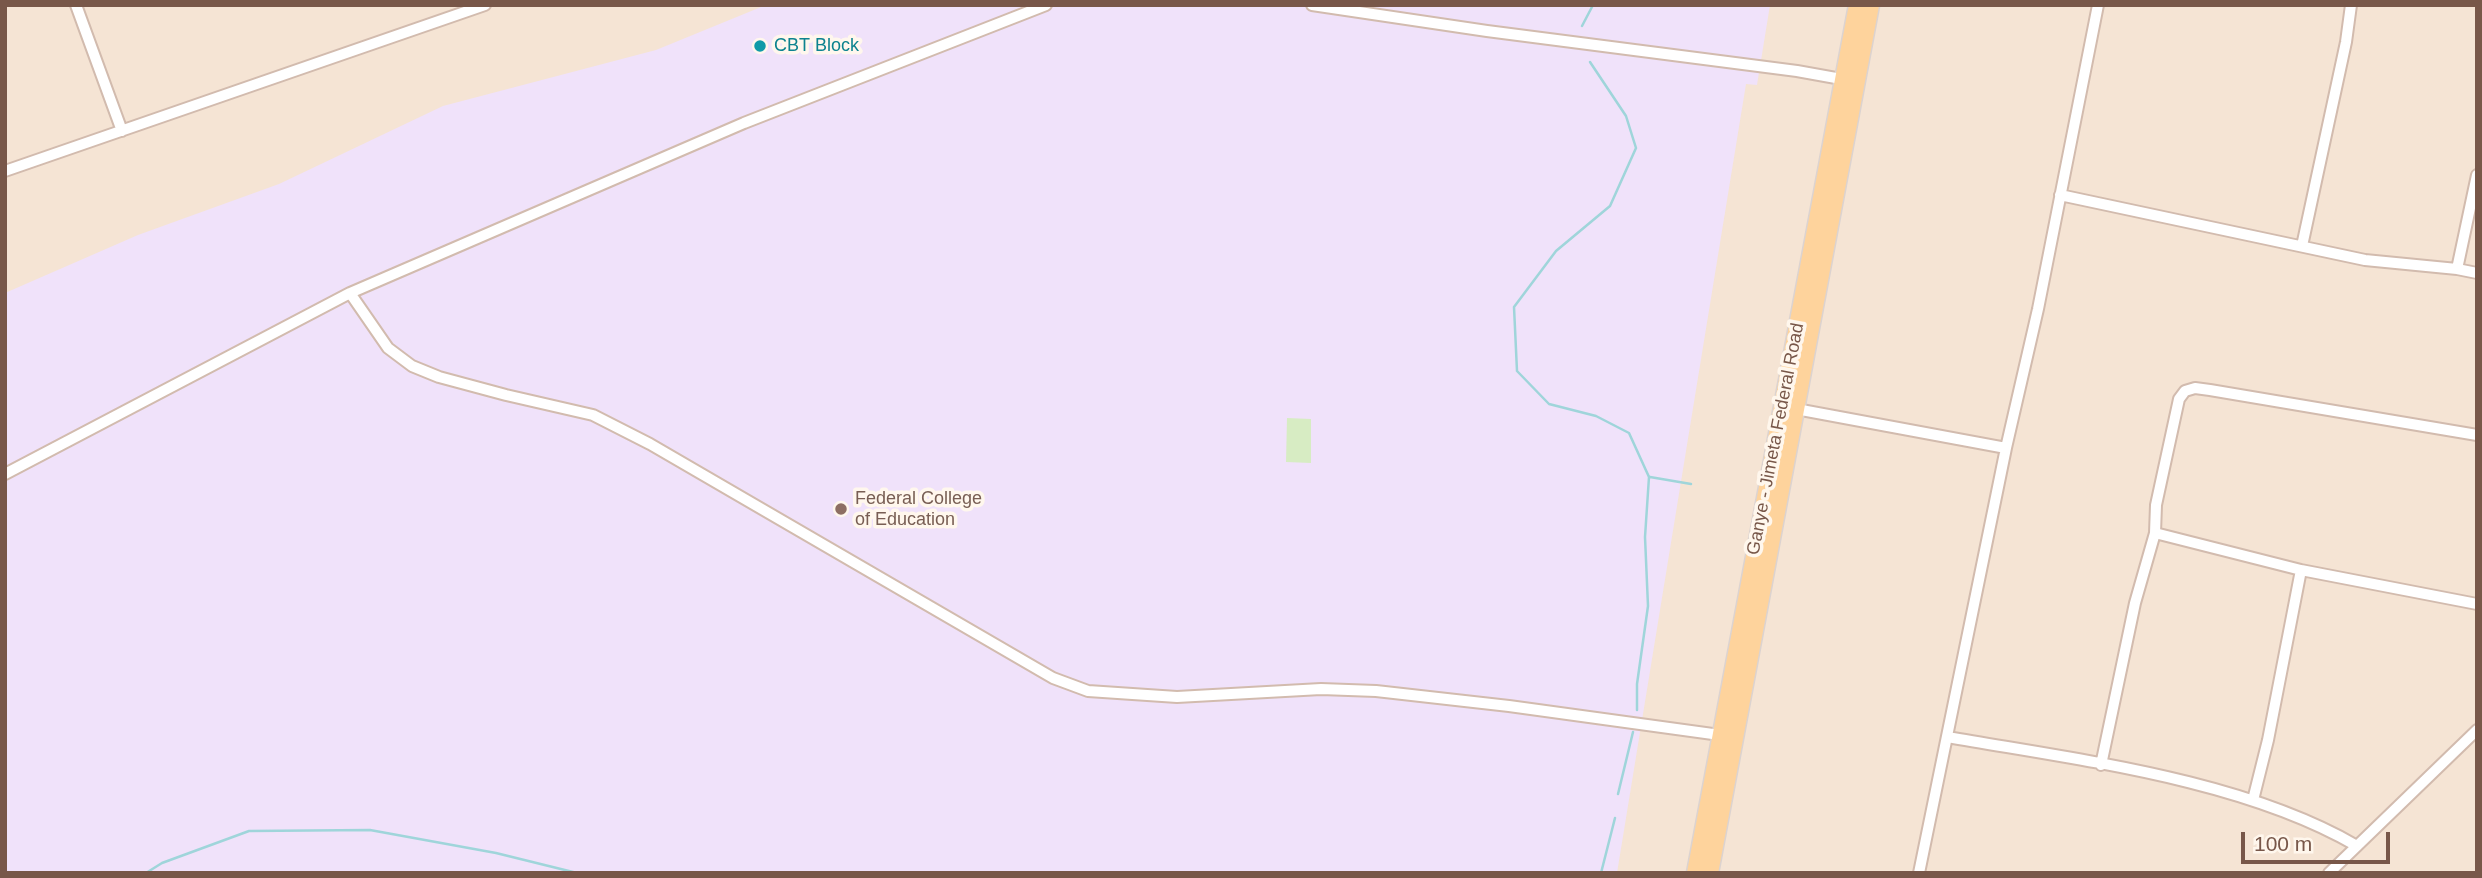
<!DOCTYPE html>
<html>
<head>
<meta charset="utf-8">
<style>
	body { margin:0 }
	#map { position:relative; width:2482px; height:878px; overflow:hidden; background:#fdf3e6; font-family:Arial,sans-serif }
	canvas { display:block }
	.frame { position:absolute; inset:0; border:7px solid #785749; pointer-events:none }
	.scale { position:absolute; left:2241px; top:832px; width:149px; height:32px; box-sizing:border-box; border:4px solid #785749; border-top:0; padding-left:9px; font-size:21px; line-height:24px; white-space:nowrap; color:#785749; -webkit-text-stroke:5px #fff7ed; paint-order:stroke }
</style>
</head>
<body>
<div id="map">
<canvas width="2482" height="878"></canvas>
<div class="frame"></div>
<div class="scale">100 m</div>
</div>
<script>
const g = document.querySelector('canvas').getContext('2d');
g.lineJoin = 'round';
function fill(path, color) {
  g.fillStyle = color;
  g.fill(path, 'evenodd');
}
function strokePath(path, color, width, dash) {
  g.strokeStyle = color;
  g.lineWidth = width;
  g.lineCap = dash ? 'butt' : 'round';
  g.setLineDash(dash || []);
  g.stroke(path);
}
function write(font, color, halo, rows, align = 'center') {
  g.font = font + ' Arial,sans-serif';
  g.lineWidth = 7;
  g.setLineDash([]);
  g.textBaseline = 'middle';
  g.strokeStyle = halo;
  g.fillStyle = color;
  for (const [text, x, y, turn = 0] of rows) {
    g.save();
    g.translate(x, y);
    g.rotate((+turn || 0) * Math.PI / 180);
    g.textAlign = isNaN(turn) ? turn : align;
    if (halo) g.strokeText(text, 0, 0);
    g.fillText(text, 0, 0);
    g.restore();
  }
}
fill(new Path2D(`
	M5,5H2477V873H5Z`), '#f5e4d4');
fill(new Path2D(`
	M766,5H1770L1757,85L1746,84L1617,873H5V293L138,235L279,184L443,106L656,50Z`), '#f0e2fa');
fill(new Path2D(`
	M1287,418L1311,419V463L1286,462Z`), '#d7ecc3');
strokePath(new Path2D(`
	M1582,26L1593,5
	M1590,62L1626,116L1636,148L1610,206L1556,251L1514,307L1517,371L1549,404L1596,416L1629,433L1649,477L1645,537L1648,606L1637,684V710
	M1650,477L1691,484
	M1618,794L1633,732
	M146,873L162,863L249,831L370,830L496,853L577,873
	M1601,873L1615,818`), '#9fd5da', 2.5);
const minor = new Path2D(`
	M76,5L122,131
	M1312,5L1487,31L1797,71L1847,80
	M5,171L485,5
	M2060,195L2365,260L2457,269L2477,273
	M2302,246L2346,42L2351,5
	M2457,269L2477,175
	M350,293L388,348L412,366L439,377L506,395L593,415L650,444L755,505L1053,678L1088,691L1177,697L1321,689L1376,691L1509,706L1720,735
	M1796,409L2006,448
	M5,474L350,293L744,123L1046,5
	M2155,533L2301,570L2477,604
	M1948,737C2078,760 2242,779 2357,846
	M2101,765L2135,603L2155,533L2156,505L2179,399L2185,391L2195,388L2210,390L2477,435
	M2253,800L2268,740L2301,570
	M1919,873L2006,448L2038,309L2098,5
	M2329,873L2477,730`);
const primary = new Path2D(`
	M1695,873L1857,5
	M1710,873L1871,5`);
strokePath(minor, '#d2bbae', 14);
strokePath(primary, '#dcd3d0', 19);
strokePath(minor, '#fff', 10);
strokePath(primary, '#fed39c', 16);
for (const [x, y, r, color] of [
	[760,46,7,"#0f9aa8"],
	[841,509,7,"#8d6e63"]
]) {
  const dot = new Path2D();
  dot.arc(x, y, r, 0, 2 * Math.PI);
  g.fillStyle = color;
  g.fill(dot);
  strokePath(dot, '#fff7ed', 2.5);
}
write('18px', '#0d838f', '#fff7ed', [
	["CBT Block",774,46]
], 'left');
write('18px', '#785749', '#fff7ed', [
	["Ganye - Jimeta Federal Road",1776,439,-79]
]);
write('18px', '#785e54', '#fff7ed', [
	["Federal College",855,499],
	["of Education",855,520]
], 'left');
</script>
</body>
</html>
